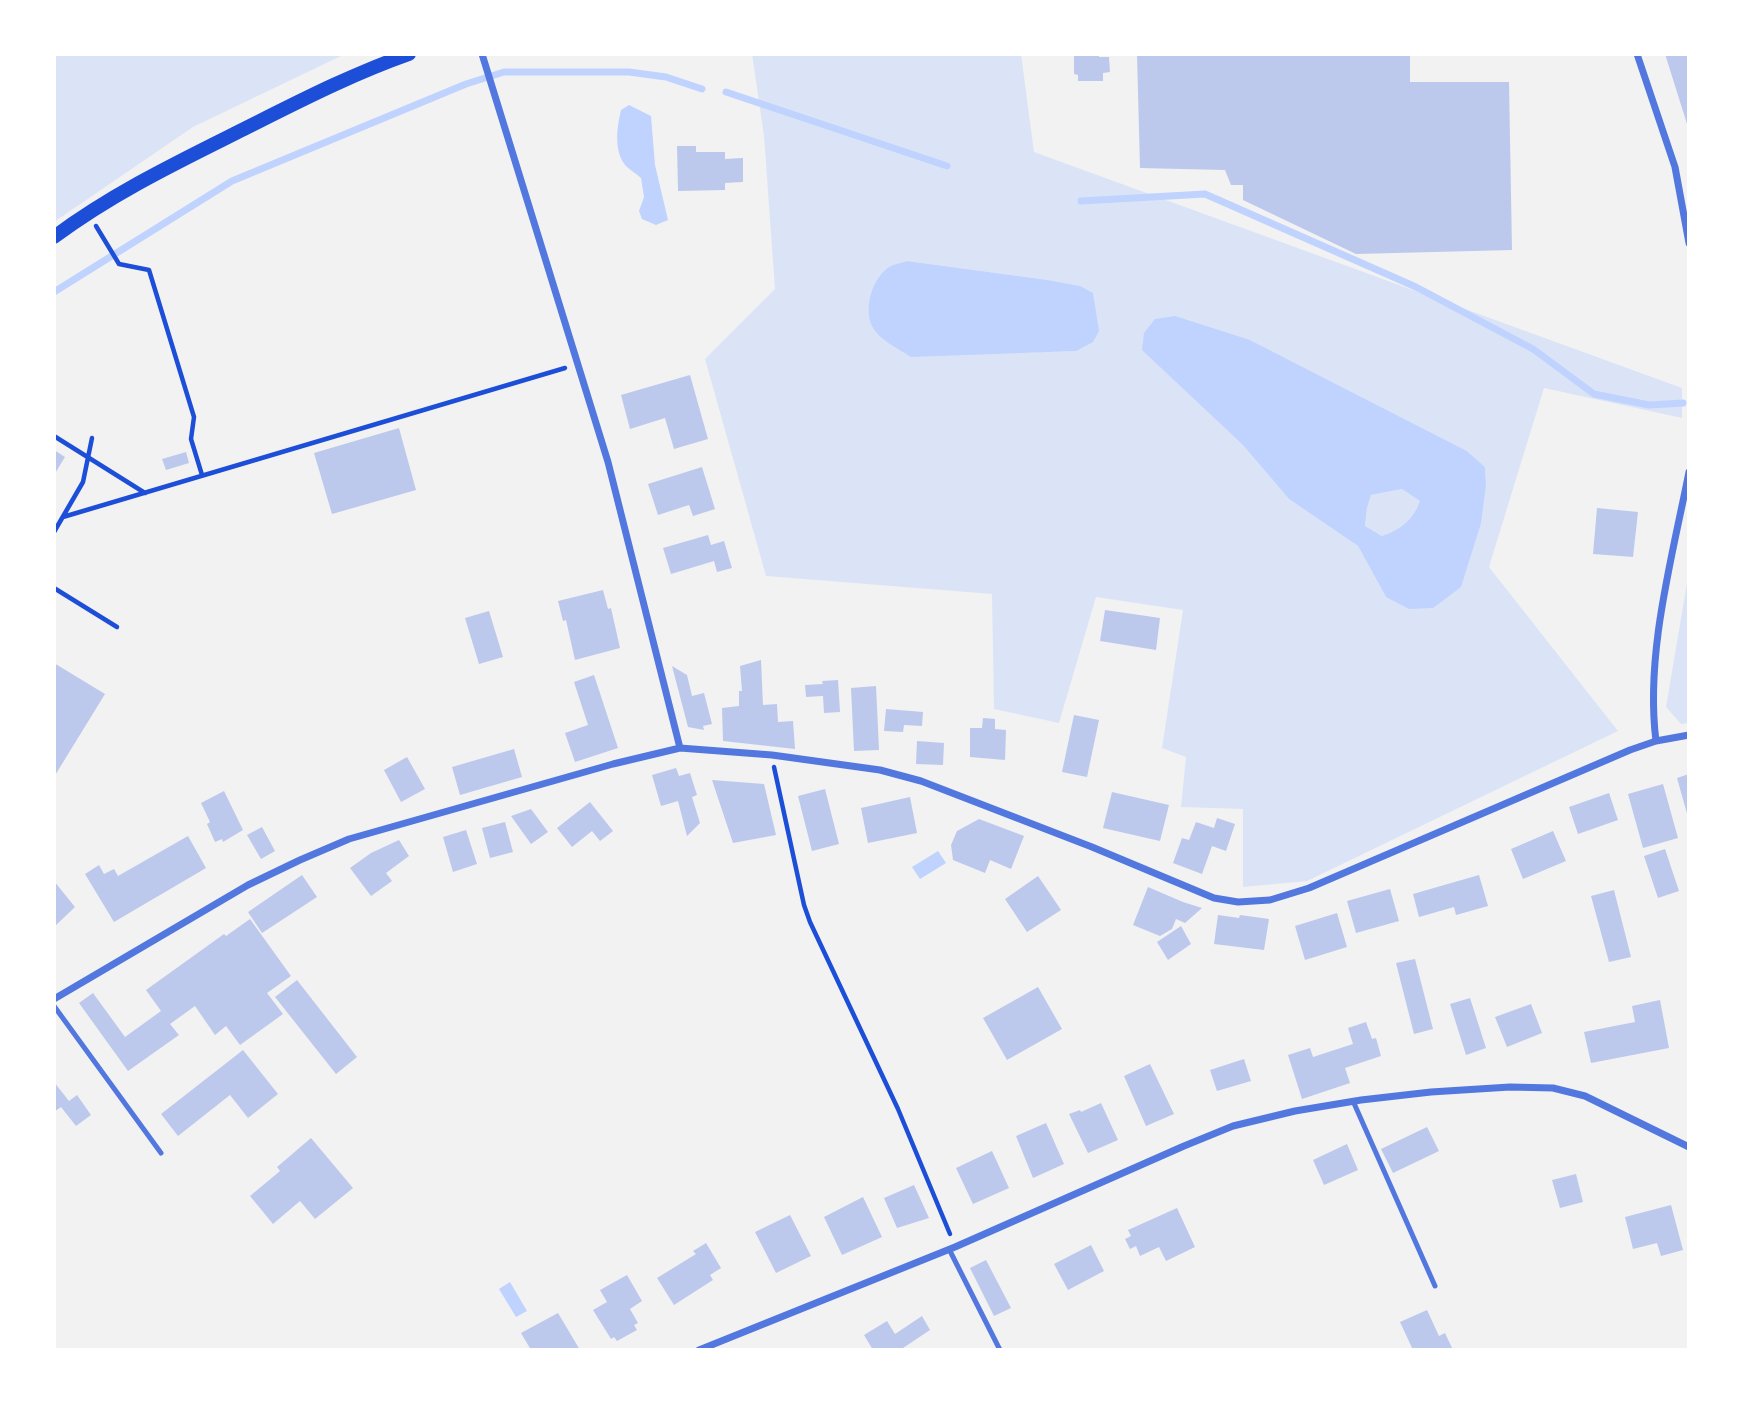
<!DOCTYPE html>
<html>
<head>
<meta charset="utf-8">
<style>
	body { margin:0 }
	#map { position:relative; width:1743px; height:1404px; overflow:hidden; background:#f2f2f2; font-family:"Crimson Pro",serif }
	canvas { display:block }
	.frame { position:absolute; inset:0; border:56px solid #fff; pointer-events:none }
</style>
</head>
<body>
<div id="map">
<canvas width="1743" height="1404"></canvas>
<div class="frame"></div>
</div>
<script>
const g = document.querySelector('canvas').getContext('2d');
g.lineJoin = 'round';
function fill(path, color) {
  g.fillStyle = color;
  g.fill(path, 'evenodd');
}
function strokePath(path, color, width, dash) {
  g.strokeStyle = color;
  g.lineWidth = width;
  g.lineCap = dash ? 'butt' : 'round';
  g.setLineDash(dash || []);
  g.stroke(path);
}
fill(new Path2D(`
	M54,54H345L193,127L54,222Z
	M752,54H1021L1034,152L1682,388V418L1544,388L1489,567L1618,731L1307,881L1243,887V809L1181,807L1186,757L1162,748L1183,610L1096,597L1059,723L994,709L992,594L766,576L705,359L775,289L764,136ZM907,261L1048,280L1080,286L1076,351L1004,353ZM1250,340L1467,451L1485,467L1486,485L1386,597L1358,546L1289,499L1242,444Z
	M1402,489L1421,501C1414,519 1400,530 1382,536L1365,526L1367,508L1371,495Z
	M1689,571V723L1681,724L1666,707Z`), '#dbe4f7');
fill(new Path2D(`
	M629,105L651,116L655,165L668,220L656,225L642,219L639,211L644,197L641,178C637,174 631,171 627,167C613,153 617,127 621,110Z
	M907,261L1048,280L1080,286L1093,293L1099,331L1093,342L1076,351L911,357C899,349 879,340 872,326C863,307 873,276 891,266C895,264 902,263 907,261Z
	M1175,316L1250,340L1467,451L1485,467L1486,485L1481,523L1461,587L1433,608L1409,609L1386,597L1358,546L1289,499L1242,444L1142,350L1144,333L1155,319ZM1402,489L1420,501C1414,519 1400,530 1382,536L1365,526L1367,508L1371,495Z
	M938,851L946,863L920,879L912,867Z
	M510,1282L527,1311L516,1317L499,1289Z`), '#bfd3fe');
strokePath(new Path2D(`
	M726,92L947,166
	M1081,201L1205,194L1416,287L1533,349L1594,394L1649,405L1683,403
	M54,292L232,181L466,84L504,72H629L666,77L702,89`), '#bfd3fe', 7);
fill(new Path2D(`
	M1074,54H1099V57H1109L1110,72L1103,73V81H1078V75L1074,74Z
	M1137,54H1410V82H1509L1512,250L1356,254L1243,200V185H1231L1225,170L1140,168Z
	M1665,54H1689V127H1688Z
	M677,146H696V152H725V159L743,158V182L725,183V190L678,191Z
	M690,375L708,439L674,449L665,418L630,429L621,395Z
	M399,428L416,490L332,514L314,453Z
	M54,450L65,457L54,475Z
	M186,452L189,463L166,470L162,459Z
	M702,467L715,509L693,516L689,505L658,515L648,484Z
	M1597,508L1638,512L1633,557L1593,554Z
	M708,535L711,545L724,541L732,568L717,572L714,561L671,574L663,548Z
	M603,590L608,609L611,608L620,648L575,660L566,620L563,621L558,601Z
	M1105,610L1160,618L1156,650L1100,641Z
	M489,611L503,657L479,664L465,618Z
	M761,660L763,705L777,704L778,722L793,721L795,749L723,741L722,708L739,706V691H742L740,666Z
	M54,663L105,694L54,777Z
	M672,666L687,675L692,696L704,693L712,724L703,726L704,730L688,727Z
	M594,675L618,748L575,762L565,733L588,725L574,682Z
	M838,680L840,712L824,713L823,696L806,697L805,685L823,684L822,681Z
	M876,686L879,750L854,751L851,688Z
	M886,709L923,712L922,726L904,725L903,732L884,731Z
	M1074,715L1099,720L1087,777L1062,772Z
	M983,718L995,719V729L1006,730L1005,760L970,757V728H982Z
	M917,741L944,743L943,765L916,764Z
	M514,749L522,777L460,795L452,767Z
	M407,757L425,789L401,802L384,770Z
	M676,768L679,776L690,773L697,795L692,797L700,823L687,836L678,801L661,806L652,775Z
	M1689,774V817H1688L1677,778Z
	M712,780L764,784L776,835L733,843Z
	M1663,784L1678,838L1643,848L1628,794Z
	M825,789L839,844L812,851L798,796Z
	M224,791L243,830L223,842L222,839L215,842L207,824L210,822L201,803Z
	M1112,792L1169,805L1160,841L1103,828Z
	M1609,793L1618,820L1578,834L1569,807Z
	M910,797L917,833L868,843L861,808Z
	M590,802L613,831L600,841L592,831L572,847L557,828Z
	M531,809L548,832L531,844L511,816Z
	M1217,818L1235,824L1226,851L1212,846L1202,874L1173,863L1182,838L1189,840L1196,822L1214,828Z
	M979,819L1024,836L1011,869L990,860L985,873L953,860L951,845L957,831Z
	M505,822L513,852L490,858L482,828Z
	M262,827L275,851L261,859L247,835Z
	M466,830L477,864L453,872L443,837Z
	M1553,831L1566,861L1523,879L1511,849Z
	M188,836L206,868L114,922L85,874L99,865L104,874L114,869L118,876Z
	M399,840L409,856L386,873L392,881L371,896L350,868L371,853Z
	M1665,849L1679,891L1658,898L1644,856Z
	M302,875L317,897L262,933L248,912Z
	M1479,875L1488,906L1456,915L1454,907L1419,917L1413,894Z
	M1038,876L1061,910L1027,932L1005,899Z
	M54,881L75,907L54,927Z
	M1148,887L1183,902L1202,908L1185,923L1176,919L1172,929L1160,936L1133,925Z
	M1390,889L1399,921L1356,933L1347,901Z
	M1614,890L1631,957L1609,962L1591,896Z
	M1337,913L1347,947L1305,960L1295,926Z
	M1218,915L1239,918L1240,915L1269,919L1264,950L1214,944Z
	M250,919L291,976L267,993L283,1014L240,1045L226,1026L215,1035L195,1006L170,1024L179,1035L128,1071L79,1003L93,993L125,1037L161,1011L146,990L224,934L226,936Z
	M1181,926L1191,944L1168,960L1157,942Z
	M1415,959L1433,1029L1414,1034L1396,963Z
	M297,980L357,1057L336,1074L275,997Z
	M1038,987L1062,1029L1007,1060L983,1018Z
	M1470,998L1486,1048L1466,1055L1450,1004Z
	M1660,1000L1669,1048L1591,1063L1584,1032L1635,1022L1632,1006Z
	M1531,1004L1542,1033L1507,1047L1495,1017Z
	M1366,1022L1372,1039L1376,1038L1381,1056L1345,1068L1350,1083L1302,1099L1288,1055L1310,1048L1313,1057L1353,1044L1348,1028Z
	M243,1050L278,1094L248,1118L230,1095L178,1136L161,1114Z
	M1244,1059L1251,1081L1217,1091L1210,1070Z
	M1150,1064L1174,1114L1146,1126L1124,1076Z
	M54,1082L69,1101L77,1095L91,1115L76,1126L61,1107L54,1112Z
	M1101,1103L1118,1140L1088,1153L1069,1114L1080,1110L1081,1112Z
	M1046,1123L1064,1164L1033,1178L1016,1136Z
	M1427,1127L1439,1151L1393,1173L1381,1149Z
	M311,1138L353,1188L315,1219L300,1201L273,1224L250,1196L280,1171L277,1167Z
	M1347,1144L1358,1170L1324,1185L1313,1160Z
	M992,1151L1009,1188L973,1204L956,1168Z
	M1576,1174L1583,1202L1560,1208L1552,1180Z
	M914,1185L929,1218L897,1228L884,1198Z
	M863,1197L882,1237L842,1255L824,1217Z
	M1671,1205L1683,1250L1661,1256L1657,1243L1633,1249L1625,1217Z
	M1177,1208L1195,1247L1166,1261L1159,1247L1140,1256L1136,1246L1130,1249L1125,1239L1131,1236L1128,1230Z
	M790,1215L811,1256L776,1273L755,1232Z
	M706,1243L721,1268L710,1275L713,1280L674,1305L657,1278L696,1254L693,1251Z
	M1091,1245L1104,1271L1068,1290L1054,1264Z
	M986,1260L1011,1308L994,1316L970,1268Z
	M627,1275L642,1301L630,1309L638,1323L634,1325L637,1330L617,1341L614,1337L611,1339L593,1310L607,1302L600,1290Z
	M1427,1310L1439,1336L1445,1333L1453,1350H1413L1400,1322Z
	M558,1313L580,1350H531L521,1333Z
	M922,1316L930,1330L900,1350H873L864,1335L887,1321L895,1334Z`), '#bdc9ec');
strokePath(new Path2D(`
	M96,226L119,264L149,270L194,417L191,439L202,475
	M54,436L145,493
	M63,517L565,368
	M54,532L83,482L92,438
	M54,588L117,627
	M774,767L804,905L810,922L898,1109L950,1234`), '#1d4ed8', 4.5);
strokePath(new Path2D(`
	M54,1006L161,1153
	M1353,1101L1435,1286
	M949,1249L1000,1350`), '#5277de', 5);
strokePath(new Path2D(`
	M482,54L608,462L680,748
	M1637,54L1675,167L1689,243
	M1656,741C1645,655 1672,558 1689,472
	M54,999L248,885L300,860L349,839L613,764L680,748L772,755L880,770L921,781L1092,847L1214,898L1238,902L1270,900L1309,888L1630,750L1656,741L1689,735
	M699,1350L955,1247L1184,1146L1233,1126L1295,1111L1361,1100L1431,1092L1510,1087L1553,1088L1585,1096L1689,1147`), '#5277de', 7);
strokePath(new Path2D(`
	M54,237C113,193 178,162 244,129C298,102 352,74 409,54`), '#1d4ed8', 14);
</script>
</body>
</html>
